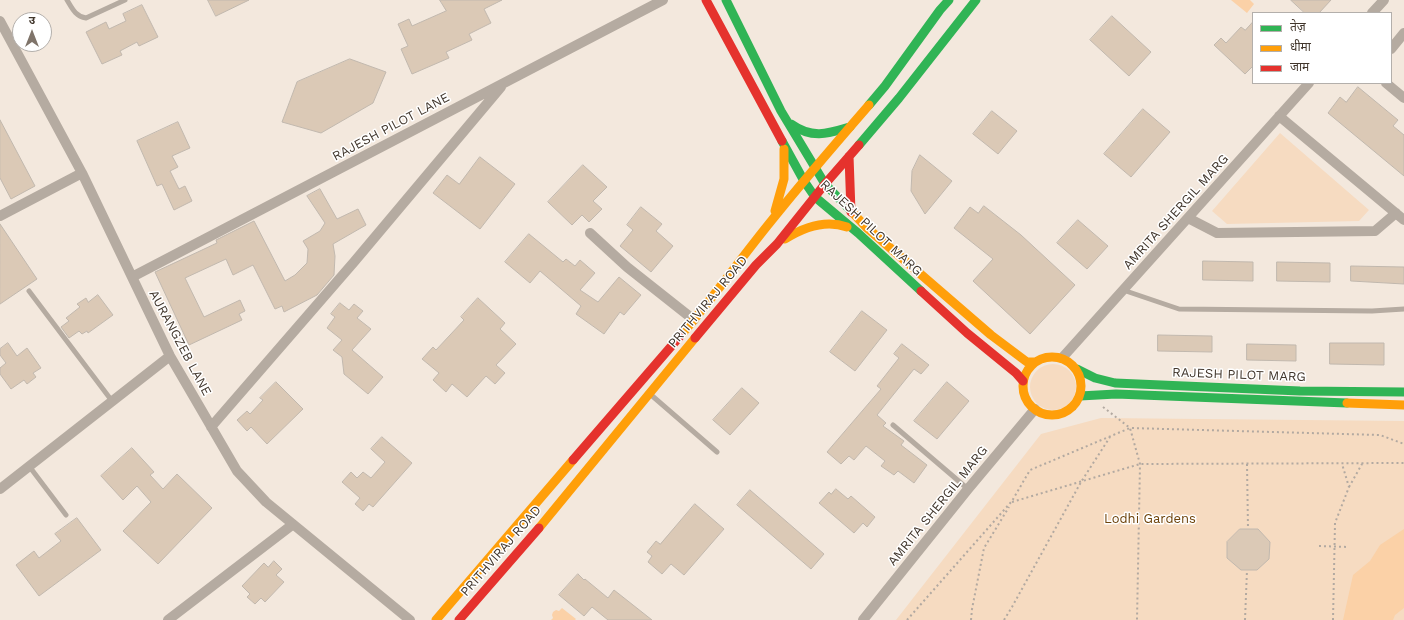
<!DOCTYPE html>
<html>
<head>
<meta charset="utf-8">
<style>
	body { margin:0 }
	#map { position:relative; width:1404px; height:620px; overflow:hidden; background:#f3e8dd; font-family:"Work Sans","Noto Sans Devanagari",sans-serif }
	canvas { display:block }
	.legend { position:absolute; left:1252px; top:12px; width:140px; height:72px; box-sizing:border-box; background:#fff; border:1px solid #b3afab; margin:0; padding:5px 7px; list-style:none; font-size:12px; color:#41362c }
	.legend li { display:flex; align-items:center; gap:8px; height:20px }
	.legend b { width:20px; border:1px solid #b3afab }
	.north { position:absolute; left:12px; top:12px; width:40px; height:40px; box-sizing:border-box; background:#fff; border:1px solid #b3afab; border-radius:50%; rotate:0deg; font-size:11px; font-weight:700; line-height:16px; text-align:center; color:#41362c }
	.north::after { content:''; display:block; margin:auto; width:14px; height:18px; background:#7f746a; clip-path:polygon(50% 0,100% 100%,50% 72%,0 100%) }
</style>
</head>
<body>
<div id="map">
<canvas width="1404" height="620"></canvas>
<ul class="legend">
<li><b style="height:5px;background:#30b455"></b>तेज़</li>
<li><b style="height:5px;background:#ff9f0a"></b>धीमा</li>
<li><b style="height:5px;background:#e5322d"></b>जाम</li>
</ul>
<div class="north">उ</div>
</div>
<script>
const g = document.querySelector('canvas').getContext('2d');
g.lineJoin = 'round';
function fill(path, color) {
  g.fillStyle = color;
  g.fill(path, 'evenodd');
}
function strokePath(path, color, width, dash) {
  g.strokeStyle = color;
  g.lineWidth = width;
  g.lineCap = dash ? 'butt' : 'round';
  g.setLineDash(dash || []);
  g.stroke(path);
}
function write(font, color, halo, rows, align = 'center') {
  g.font = font + ' "Work Sans",sans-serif';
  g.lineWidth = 3;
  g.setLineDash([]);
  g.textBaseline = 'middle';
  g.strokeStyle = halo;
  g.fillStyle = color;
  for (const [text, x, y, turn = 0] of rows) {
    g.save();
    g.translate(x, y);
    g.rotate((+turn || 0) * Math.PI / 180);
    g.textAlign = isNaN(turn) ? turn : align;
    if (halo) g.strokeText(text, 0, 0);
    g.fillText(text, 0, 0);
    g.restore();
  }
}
fill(new Path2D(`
	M1280,133L1369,210L1359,221L1227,224L1212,211Z
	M1030 387a23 23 0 1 1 46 0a23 23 0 1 1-46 0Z
	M1101,418L1404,421V620H896L1041,434Z`), '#f6dbc1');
fill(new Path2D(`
	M1231,0H1250L1254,4L1247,13Z
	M1404,529V608L1395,615L1393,620H1343L1353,575L1370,561L1380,545Z
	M562,608L576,619L575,620H551L553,618L552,615L553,612L556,610L559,611Z`), '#fbd1a7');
const building = new Path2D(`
	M208,0H249L216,16Z
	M440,0H502L484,9L491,23L469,34L472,40L446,52L449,58L412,74L401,49L408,46L398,24L409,19L412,26L446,11Z
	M1291,0H1331L1319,13H1305Z
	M142,5L158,37L139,46L137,42L120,51L122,55L102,64L86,32L106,22L109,29L126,21L123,14Z
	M1112,16L1151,52L1129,76L1090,40Z
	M1253,22V66L1245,74L1214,45L1221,38L1226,43L1241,27L1245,30Z
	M350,59L386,72L373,103L321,133L282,122L297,82Z
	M1358,87L1398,120L1393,126L1404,135V176L1328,113L1340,97L1346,102Z
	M1143,109L1170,132L1131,177L1104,154Z
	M992,111L1017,131L998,154L973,134Z
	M0,120L35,186L11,199L0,178Z
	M178,122L190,148L172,156L178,167L170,171L179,189L185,186L192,201L174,210L162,184L157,186L137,141Z
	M920,155L952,181L925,214L911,191L912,171Z
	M480,157L515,184L480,229L433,193L447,175L459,184Z
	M583,165L607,187L593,201L602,209L589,222L582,215L572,225L548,202Z
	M320,189L337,219L358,209L366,225L333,244L335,256L334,275L317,295L284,312L282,306L275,309L253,265L233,275L226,259L185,278L204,317L240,300L245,311L239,314L242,320L189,345L155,272L217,243L216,240L254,221L285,281L295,275L307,263L308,249L303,241L320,231L325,223L307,196Z
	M984,206L1021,235L1075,285L1030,334L973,281L993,259L954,228L970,207L978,213Z
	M641,207L662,224L656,231L673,246L651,272L620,246L633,230L627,225Z
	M1078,220L1108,246L1087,269L1057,243Z
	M0,224L37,279L0,304Z
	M529,234L563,262L566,259L575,266L580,260L595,273L580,290L598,302L619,277L641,295L624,315L620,312L604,334L576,314L581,306L540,271L530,283L505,262Z
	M1203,261L1253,262V281L1203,280Z
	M1277,262L1330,263V282L1277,281Z
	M1351,266L1404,267V284L1351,281Z
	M98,295L113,315L88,333L87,331L82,334L79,331L69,338L61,327L69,321L66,318L80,307L77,304L86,298L88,302Z
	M478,298L505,323L500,329L516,344L496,365L505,373L495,384L486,376L467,397L452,384L446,392L433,380L439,373L422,359L433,347L436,350L464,320L461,317Z
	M340,303L349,310L354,304L363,311L357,318L371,329L352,350L383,377L368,394L344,374L342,357L333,350L342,340L327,328L335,317L331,314Z
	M862,311L887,330L855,371L830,352Z
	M1158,335L1212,336V352L1158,351Z
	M8,343L17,356L27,348L41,368L33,373L36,377L27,384L24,380L11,389L0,374V368L6,363L0,355V349Z
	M1330,343H1384V365L1330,364Z
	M902,344L929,365L921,374L914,369L877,415L886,423L883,426L904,441L901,445L927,465L914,483L898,471L894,475L881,466L885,461L866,446L854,460L849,456L841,464L827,452L881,389L877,386L899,358L894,354Z
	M1247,344L1296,345V361L1247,360Z
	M276,382L303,409L267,444L251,427L247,431L237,420L247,411L250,414L263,400L260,398Z
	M947,382L969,401L937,439L914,421Z
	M742,388L759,403L730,435L713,420Z
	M382,437L412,463L373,507L369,504L363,511L355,504L360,498L342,482L351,472L357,478L363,472L371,478L385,462L371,449Z
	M132,448L154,472L150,475L163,489L177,474L212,508L158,564L123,531L151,502L137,486L123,500L101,476Z
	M836,489L848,499L851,496L875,517L867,527L863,523L854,533L819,503L829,492L831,494Z
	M750,490L824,554L811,569L737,505Z
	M695,504L724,529L684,575L671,564L662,574L648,562L652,556L647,552L656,541L660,544Z
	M77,518L101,550L39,596L16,565L34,551L39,558L61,541L55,534Z
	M1240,529H1258L1270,542L1269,559L1257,570H1241L1227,558V542Z
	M274,561L282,569L276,575L284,582L265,602L261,598L255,604L247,597L250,594L242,586L264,563L268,567Z
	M578,574L584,580L585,579L608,598L614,590L652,620H608L592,607L584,616L559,595Z`);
fill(building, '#dbc9b6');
strokePath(building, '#c1b8ae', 1);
strokePath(new Path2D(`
	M1103,407L1130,428L1140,464L1137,620
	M1069,410L1077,409
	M1247,464L1248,529
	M1349,487L1362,464
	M1012,502L1140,464L1404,463
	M1319,546L1348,547
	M907,620L1012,501L1030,470L1130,428L1380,435L1404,444
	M971,620L972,609L984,548L1009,507
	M1004,620L1012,607L1081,482L1110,437
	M1245,620L1247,570
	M1333,620L1335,523L1349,487L1342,464`), '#b2a9a1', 2, [2, 3]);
strokePath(new Path2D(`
	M67,0C72,8 75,16 86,18L125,0
	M1123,290L1179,309L1372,311L1404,309
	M29,291L112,401
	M650,394L717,452
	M893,425L968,489
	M29,466L66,515`), '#b5aba1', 5);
strokePath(new Path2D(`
	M1372,13L1384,0
	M0,21L82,173L170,356L237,471L266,502L410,620
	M1391,49L1404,33
	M1386,83L1404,98
	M1279,116L1404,220
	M0,216L82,173
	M1188,218L1217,233L1375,231L1396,213
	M590,233L627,267L694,320
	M132,277L663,0
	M1062,358L1309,83
	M211,427L354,262L501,87
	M0,489L170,356
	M168,620L292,525
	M863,620L968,489L1035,409`), '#b5aba1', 10);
strokePath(new Path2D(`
	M726,0L781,111L825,184L851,211
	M869,105L885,86L940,10L949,0
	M791,124C812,139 827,134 850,127
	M782,141L804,181L815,197L858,233L921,291
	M859,145L899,98L976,0
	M1077,369L1095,378L1115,383L1300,391L1404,392
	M1080,396L1116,394L1347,403`), '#30b455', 9);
strokePath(new Path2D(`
	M775,211L784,179V149
	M851,211L866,227L991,335L1027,362H1035
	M785,239C804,227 825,219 847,227
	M681,335C713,298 741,258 772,220C803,181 836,143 869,105
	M1023 386a29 29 0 1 1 58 0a29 29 0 1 1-58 0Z
	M1347,403L1404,405
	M539,528L695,338
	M436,620L573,460`), '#ff9f0a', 9);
strokePath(new Path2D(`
	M706,0L782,141
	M849,156L851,212
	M921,291L967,333L1016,373L1023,381
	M695,338L756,265L777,244L825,184L859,145
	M573,460L681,335
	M459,620L539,528`), '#e5322d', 9);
write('13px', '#41362c', '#fff', [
	["RAJESH PILOT LANE",391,127,-28],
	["AMRITA SHERGIL MARG",1176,212,-48],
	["RAJESH PILOT MARG",871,228,43],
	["PRITHVIRAJ ROAD",708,302,-50],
	["AURANGZEB LANE",180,343,62],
	["RAJESH PILOT MARG",1239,375,2],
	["AMRITA SHERGIL MARG",938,506,-51],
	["PRITHVIRAJ ROAD",501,551,-49]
]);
write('13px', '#6e430a', '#fff', [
	["Lodhi Gardens",1150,519]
]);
</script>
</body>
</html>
